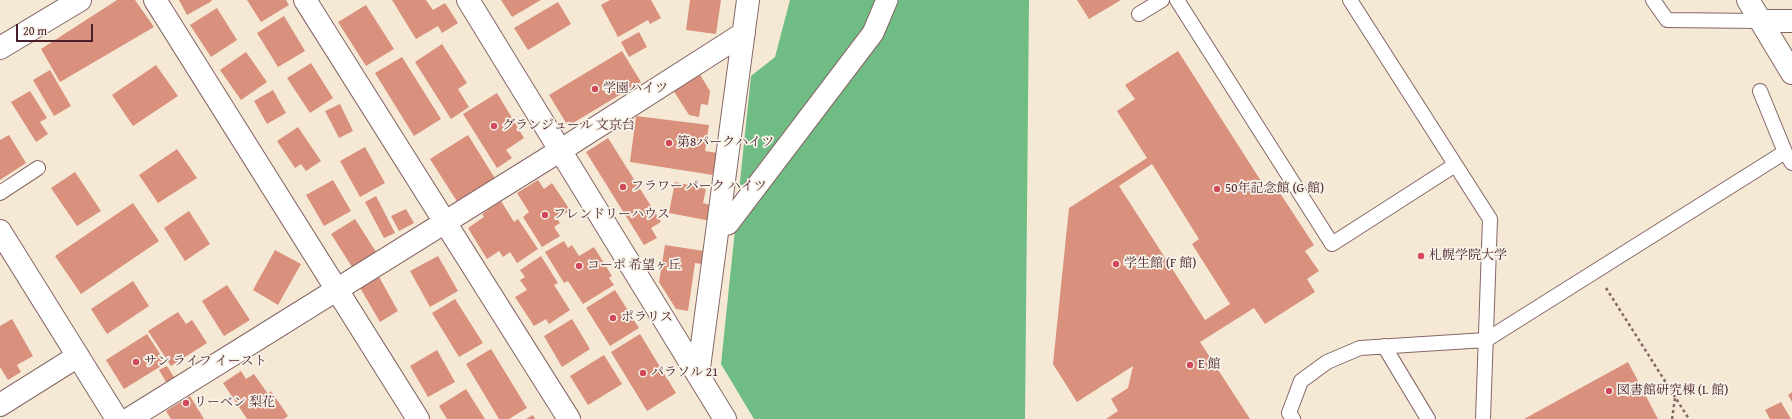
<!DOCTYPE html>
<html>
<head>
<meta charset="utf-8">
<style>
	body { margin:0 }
	#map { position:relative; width:1792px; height:419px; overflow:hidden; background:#f5e9d5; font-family:"Gentium Book Plus",serif }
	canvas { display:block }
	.scale { position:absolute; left:16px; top:24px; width:77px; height:18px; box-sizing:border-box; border:2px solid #4a1f2b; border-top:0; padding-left:5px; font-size:12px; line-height:14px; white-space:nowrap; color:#4a1f2b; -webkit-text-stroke:3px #f7f3e8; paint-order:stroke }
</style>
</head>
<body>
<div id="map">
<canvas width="1792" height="419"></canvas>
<div class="scale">20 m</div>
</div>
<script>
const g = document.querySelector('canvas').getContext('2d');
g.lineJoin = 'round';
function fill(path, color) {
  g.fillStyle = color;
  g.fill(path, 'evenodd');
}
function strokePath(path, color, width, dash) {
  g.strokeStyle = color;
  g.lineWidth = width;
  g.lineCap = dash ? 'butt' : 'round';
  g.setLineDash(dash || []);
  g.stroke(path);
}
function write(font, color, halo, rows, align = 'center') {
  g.font = font + ' "Gentium Book Plus","Noto Serif JP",serif';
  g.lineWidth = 3.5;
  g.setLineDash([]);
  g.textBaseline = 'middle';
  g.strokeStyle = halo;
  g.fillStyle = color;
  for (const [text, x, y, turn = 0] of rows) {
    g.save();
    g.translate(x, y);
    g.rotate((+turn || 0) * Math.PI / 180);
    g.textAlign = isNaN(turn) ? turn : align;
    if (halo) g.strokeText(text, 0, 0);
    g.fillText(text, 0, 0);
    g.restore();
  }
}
fill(new Path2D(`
	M790,0H1029L1025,419H754L721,364L751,76L775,57Z`), '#6fbc84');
fill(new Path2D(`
	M117,0H135L154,27L60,82L41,49Z
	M179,0H211L212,1L187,15Z
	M247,0H286L289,5L261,22Z
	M392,0H426L433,10L445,3L458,23L442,33L438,26L416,39Z
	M501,0H541L512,17Z
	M610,0H651L661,18L650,24L648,20L618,37L601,5Z
	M690,0H721L716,34L686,30Z
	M1077,0H1121L1089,19Z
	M558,2L571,24L528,50L514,28Z
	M366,5L394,49L366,66L338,22Z
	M217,8L237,40L211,57L190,25Z
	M284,16L305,51L278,67L257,33Z
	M639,32L647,47L629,57L621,42Z
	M442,44L467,83L458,89L469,107L451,119L415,62Z
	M622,51L641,82L568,126L549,95Z
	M1178,51L1268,192L1276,187L1314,245L1305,251L1319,271L1307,279L1315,292L1265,324L1254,308L1200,342L1250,419H1106L1118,411L1111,399L1128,388L1133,366L1077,402L1053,364L1069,208L1147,158L1117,111L1135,99L1125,85ZM1152,164L1199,239L1192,244L1230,304L1205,320L1119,186Z
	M246,52L267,82L241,100L220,70Z
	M402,57L441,119L414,136L375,73Z
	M311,63L333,98L310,113L287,78Z
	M156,65L178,96L133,126L112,95Z
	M50,70L71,106L54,116L33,80Z
	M699,73L710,91L708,105L701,104L699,117L689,115L673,90Z
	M273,90L286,113L267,124L254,101Z
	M30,91L47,118L40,122L48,134L36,142L11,102Z
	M497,93L524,138L506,150L512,158L497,168L463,114Z
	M340,104L353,131L339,138L325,111Z
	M636,116L709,125L705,151L718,153L713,175L630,162Z
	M298,127L321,161L306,171L301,164L295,168L277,141Z
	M9,135L26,163L0,180V140Z
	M468,135L496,180L458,203L430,159Z
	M608,138L661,222L651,228L657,238L644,245L586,152Z
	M365,147L385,183L360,197L340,161Z
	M177,149L197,178L158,203L139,175Z
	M75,172L101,211L77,226L51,188Z
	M333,180L351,211L324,226L306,195Z
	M538,180L544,189L552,183L570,210L557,219L560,223L554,227L560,236L542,247L523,217L529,212L517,193Z
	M675,182L706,189L703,203L714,206L711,221L669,213Z
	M376,196L395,233L384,238L365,202Z
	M501,201L514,222L518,219L538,249L517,263L510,252L503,257L499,251L487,259L468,228L484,217L482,214Z
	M133,203L159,241L81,294L55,256Z
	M406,209L414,223L399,231L391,216Z
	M189,211L210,244L185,261L164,228Z
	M355,219L378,255L354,270L331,234Z
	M564,241L568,248L572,245L579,256L594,247L612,276L609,278L614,285L583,304L568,281L564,283L545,252Z
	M665,245L704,251L702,264L695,263L688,311L676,309L659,282Z
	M275,250L301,264L278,305L253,290Z
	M438,256L458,291L430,307L410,271Z
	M541,256L558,283L554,285L570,310L549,324L546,319L534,326L515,297L527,290L520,280L525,277L520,270Z
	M378,275L398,311L380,322L359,286Z
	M133,281L149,306L107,334L91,309Z
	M227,285L250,320L224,336L202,301Z
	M615,290L639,328L610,346L586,308Z
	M455,299L483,343L459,357L432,313Z
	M178,312L186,324L192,320L207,343L171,366L148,331Z
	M12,319L33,356L17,365L21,372L8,380L0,367V326Z
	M572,319L590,349L562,367L544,336Z
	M147,334L166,363L124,389L106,360Z
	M640,334L676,393L647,411L611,352Z
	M491,349L527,408L509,419H499L466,364Z
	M437,350L455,382L428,397L410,366Z
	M604,355L622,384L588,405L570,376Z
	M1628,362L1658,419H1524Z
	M167,366L177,382L169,387L159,370Z
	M241,371L246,379L254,374L268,394L271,391L288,416L284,419H247L223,383Z
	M466,389L485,419H447L439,406Z
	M1792,392V402L1788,395Z
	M190,396L204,419H171L166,411Z
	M1781,402L1791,419H1770L1765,410Z
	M533,415L535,419H526Z`), '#d9907c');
const service = new Path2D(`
	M1177,0L1332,244L1455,165
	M1350,0L1490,219L1483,419
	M1653,0L1667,20L1761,21
	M1139,14L1162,0
	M1760,91L1785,152L1792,163
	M0,193L38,168
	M1384,346L1428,419
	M1293,419L1289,413L1301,381L1327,362L1360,348L1486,340L1785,152`);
const pedestrian = new Path2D(`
	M728,224L873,33L887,0`);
const minor = new Path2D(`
	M155,0L418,419
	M305,0L569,419
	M468,0L725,419
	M1748,0L1792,73
	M1761,21H1792
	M0,48L80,0
	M0,231L117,419
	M698,375L748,0
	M0,405L78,356
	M129,419L561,150L744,33`);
strokePath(service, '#866666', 16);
strokePath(pedestrian, '#866666', 23);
strokePath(minor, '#866666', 24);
strokePath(new Path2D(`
	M1606,288L1689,419
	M1672,419L1675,398`), '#866666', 2.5, [3, 3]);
strokePath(service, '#fff', 14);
strokePath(pedestrian, '#fff', 21);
strokePath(minor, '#fff', 22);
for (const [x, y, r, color] of [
	[595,89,4,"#d1495b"],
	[494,126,4,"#d1495b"],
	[669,143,4,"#d1495b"],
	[623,187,4,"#d1495b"],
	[1217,189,4,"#d1495b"],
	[545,215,4,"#d1495b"],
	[1421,256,4,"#d1495b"],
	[1116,264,4,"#d1495b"],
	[579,266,4,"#d1495b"],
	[613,318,4,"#d1495b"],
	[136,362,4,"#d1495b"],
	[1190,365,4,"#d1495b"],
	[643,373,4,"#d1495b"],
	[1609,391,4,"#d1495b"],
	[186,403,4,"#d1495b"]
]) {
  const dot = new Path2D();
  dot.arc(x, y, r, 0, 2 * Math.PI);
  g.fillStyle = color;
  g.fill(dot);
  strokePath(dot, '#f7f3e8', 1.5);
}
write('13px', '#4a1f2b', '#f7f3e8', [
	["学園ハイツ",603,89],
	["グランジュール 文京台",502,126],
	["第8パークハイツ",677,143],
	["フラワー パーク ハイツ",631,187],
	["50年記念館 (G 館)",1225,189],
	["フレンドリーハウス",553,215],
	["札幌学院大学",1429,256],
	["学生館 (F 館)",1124,264],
	["コーポ 希望ヶ丘",587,266],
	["ポラリス",621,318],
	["サン ライフ イースト",144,362],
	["E 館",1198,365],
	["パラソル 21",651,373],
	["図書館研究棟 (L 館)",1617,391],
	["リーベン 梨花",194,403]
], 'left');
</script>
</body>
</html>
